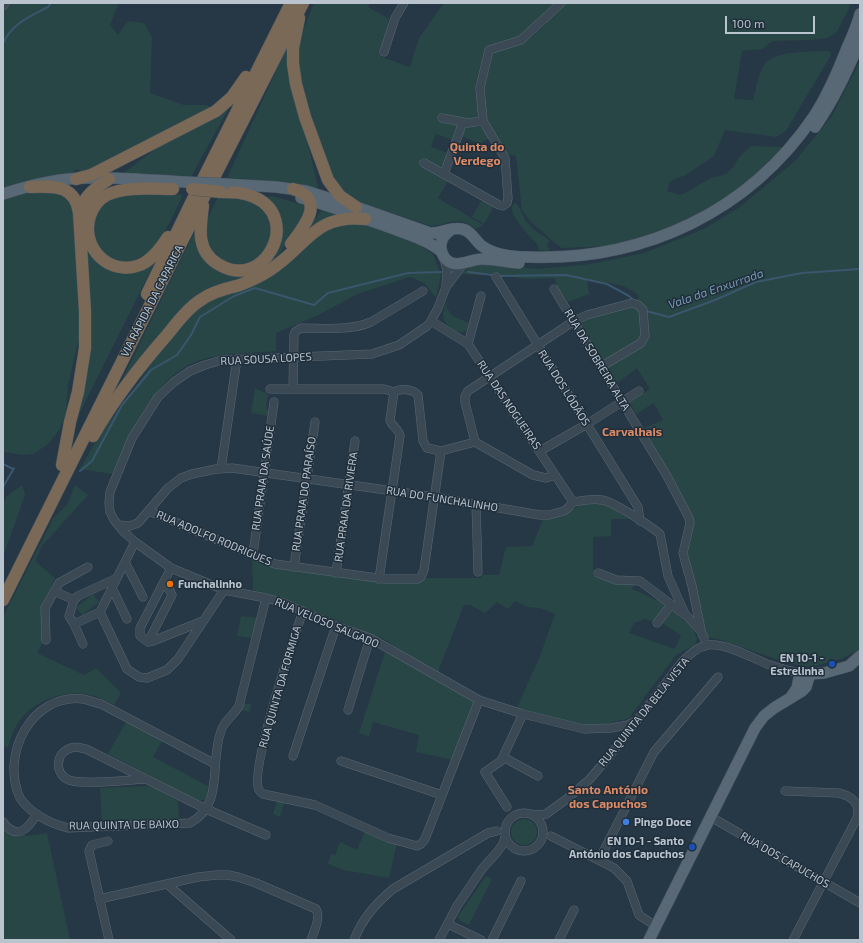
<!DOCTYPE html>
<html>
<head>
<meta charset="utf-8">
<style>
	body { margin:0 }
	#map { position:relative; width:863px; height:943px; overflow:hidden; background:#263845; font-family:"Exo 2",sans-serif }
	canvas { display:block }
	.frame { position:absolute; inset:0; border:4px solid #b9c4ce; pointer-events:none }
	.scale { position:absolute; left:725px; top:16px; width:90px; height:18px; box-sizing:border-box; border:2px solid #b9c4ce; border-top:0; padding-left:5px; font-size:12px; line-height:14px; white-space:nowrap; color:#b9c4ce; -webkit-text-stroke:3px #1f2e3a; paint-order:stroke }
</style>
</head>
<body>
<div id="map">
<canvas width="863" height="943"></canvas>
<div class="frame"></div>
<div class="scale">100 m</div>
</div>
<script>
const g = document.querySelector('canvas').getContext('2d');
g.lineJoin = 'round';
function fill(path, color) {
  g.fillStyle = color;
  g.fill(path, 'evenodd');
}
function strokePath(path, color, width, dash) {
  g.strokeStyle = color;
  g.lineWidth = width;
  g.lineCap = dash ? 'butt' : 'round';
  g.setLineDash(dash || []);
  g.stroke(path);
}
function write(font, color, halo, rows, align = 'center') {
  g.font = font + ' "Exo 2",sans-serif';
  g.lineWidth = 3;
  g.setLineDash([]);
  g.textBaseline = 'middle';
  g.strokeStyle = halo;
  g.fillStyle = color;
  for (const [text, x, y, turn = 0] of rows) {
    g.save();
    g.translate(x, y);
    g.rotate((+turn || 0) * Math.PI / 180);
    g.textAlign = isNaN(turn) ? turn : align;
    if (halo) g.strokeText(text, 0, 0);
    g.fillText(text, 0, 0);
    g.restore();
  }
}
fill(new Path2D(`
	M3,3H119L110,25L118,35L128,21L144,23L152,37L150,93L184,105H208L210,111L84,173L77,169L69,176L61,194L69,203L75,216L82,325L68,385L66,413L60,429L47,445L33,454L23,455L3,452Z
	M314,3H371L368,7L389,19L381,57L410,67L419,38L444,3H556L522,36L496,44L484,54L481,73L478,116L476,119L455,124L457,126V129L453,140L436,134L431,147L448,153L443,164L441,167L437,166L448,181L438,198L483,225L476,229C457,214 452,224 431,226L361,203L346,196L328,170L301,85L298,58L301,36Z
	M566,3H850L848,10L836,33L827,38L809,40L772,41L762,49L742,51L734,99L753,100C756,89 758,76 763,67C772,49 812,52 829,51L831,55L786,131L776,137L725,130L714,156L686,175L672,180L669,184L667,191L681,195L711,178L726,174L733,167L740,156L751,146L784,147L759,174L716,206L657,236L615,246L561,248L531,222L522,210L516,156L508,154L487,120L483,93L491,55C504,45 519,47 533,36C545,26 553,11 566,3Z
	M288,45L303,123L318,187L315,190C286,183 257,179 227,178Z
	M860,61V649L841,659L811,667L788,663L718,639L707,637L686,556L689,511L644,428L663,420L654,403L636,414L629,402L650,389L637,368L617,383L580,325L586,319L629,308L639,297C626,282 606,283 587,280L589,294L568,302L556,286L555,278L525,279L490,273L479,275L460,274L470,267L482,264L539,269L591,264L644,253L704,229L740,207L796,160L832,116Z
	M231,104L191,177L122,174L165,142Z
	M468,126L481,127L489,138L480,144L461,136L465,128Z
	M111,188L85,221L110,267L157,258L79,414L77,413L85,209L103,190Z
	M169,193L183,195C175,211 160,245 147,255C145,256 141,257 139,258C133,261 125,264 118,262C98,257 89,234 96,216C98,211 101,205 106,202C124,192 149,194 169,193Z
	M219,195L238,197L252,202L264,211L270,222L272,236L262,255L253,262L241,264L227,263L208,249L206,222Z
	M272,196L306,206L307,212L278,256L269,266L256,274L217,287L115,394L196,229C211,266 209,278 253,271L281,237L263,198Z
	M482,200L494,206L484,224L472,217Z
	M515,203L518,205L526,222C530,224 530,226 533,229C538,234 546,235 549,241L547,246L550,249L547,251L539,250L537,244L521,227L513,214L512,209L513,204Z
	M323,208L341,214L302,237Z
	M338,222L365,225L413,241L433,254L441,275L436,298L424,283L410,277L360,293L318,315L276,333V351C255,353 232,353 211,357C157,368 132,429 113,474L80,469L101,432L140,381L160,349L193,312L213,298Z
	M446,301L447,308L452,316L469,323C468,325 468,327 467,329C461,338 446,326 444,320C442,314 445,307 446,301Z
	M255,388L268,394L266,409L269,411V416L251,413Z
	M22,485L25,495L3,557V506L6,497Z
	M75,485L88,495L42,546L35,561L55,578L43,603V642L37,653L84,675L96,668L121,693L114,705C108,702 101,698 94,696C71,689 42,697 25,714C16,723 11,736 8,747L3,746V617L54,517L67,505Z
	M595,502L609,506L629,519H611V536L593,537V575L618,582L635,583L632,589L656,600L658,597L669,605L654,622L645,619L634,623L629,633L675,649L681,635L662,623L673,611L693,628L697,638L695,645L676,655L629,718L593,727L567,723L517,708L540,656L555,614L540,608L528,607L515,601L508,609L497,602L485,613L470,605H464L439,669V675L421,665L384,639L285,600L253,590L252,558L274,567L385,583H415L425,578H481V575H499L506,547L532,546L543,519L569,512L582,504Z
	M93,594L99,602L82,615L76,608Z
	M241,616L257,618L251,638L237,636Z
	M386,649L447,687L476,701L453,760L416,752L419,735L373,722L369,736L359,733Z
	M243,704H251L250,712L241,710Z
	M126,722L162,741L153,757L208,786L207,796L205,800H197L108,754Z
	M147,786L153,787L178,801L179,821L102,824L100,788Z
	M278,799L285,800L280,817L273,814Z
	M511 832a13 13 0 1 1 26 0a13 13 0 1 1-26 0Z
	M3,828C19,838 29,836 47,833L70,940H3Z
	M365,831L397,843L389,878L344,870L328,864L331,854L335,855L340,842L357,850Z
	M486,876L492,879L469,925L459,920L458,916Z`), '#284646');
strokePath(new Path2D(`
	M3,43C13,23 29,17 48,7L51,3
	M468,272L493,275
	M498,276L566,275L607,284L629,296L633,300
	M646,311L669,317L715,300L756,282L802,273L860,269
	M3,464L13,469
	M80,471L92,461L122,405L151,370L177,355L191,335L200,317L234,296L255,288L314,305L328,293L408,273L441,272
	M3,487L14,468`), '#39566d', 2);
const minor = new Path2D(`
	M3,6L5,3
	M384,52L395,18L404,3
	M442,118L468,123L483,121
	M424,163L499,205L503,206L507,203L508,198L505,158L483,121L480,88L489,50L521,40L561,3
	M444,174L463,122
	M443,256L447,270L446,286
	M464,263L446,287L438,308L431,321L427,326L399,345L372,354L222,360L205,365L190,371L174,382L158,397L132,438L110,492L109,503L110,512L114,520L124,532L135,542L171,568L224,590L266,598L284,603L336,626L370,638L479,700L523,714L584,729L611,728L628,725L637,720
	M496,277L638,507L640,521
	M554,289L667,476L689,518L690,523L683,553L684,557L692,586L701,630
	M431,321L468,344L573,502
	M468,344L481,296
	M270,389H384L394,392
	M293,389L294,335L295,332L301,328C324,328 350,331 371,322L423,291
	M394,392C401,388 413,389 418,395L423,441L427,448L441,451L475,442L533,475L546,478L555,475
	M475,442L465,402V396L468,391L574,321L587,315L632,303L638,305L643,310L645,336L641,343L602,366
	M540,451L587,424L639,391
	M221,469L237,359
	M476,504L478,572
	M149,511L275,564L385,579H418L421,577L424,570L441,451
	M118,525L130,526L138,523L168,488L181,478L192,474L216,469L232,468L435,497L540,515H549L564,511L569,507L573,502C582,501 593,498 602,500C614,502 649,525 660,534L668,576L685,614L701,631L704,638
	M253,554L274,402
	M125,562L143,597
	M294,567L315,422
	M171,568L140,628V636L148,642L153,641L203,621
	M336,573L355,441
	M598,573L616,580L640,581L685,615
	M379,579L400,436C399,429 392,427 390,420L394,392
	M112,588L127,619
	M54,591L74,600
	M303,611C294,637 249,771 259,790C260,792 261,793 263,794L315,805L388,838L417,846L421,844L425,839L479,700
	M100,612L127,669L139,677L147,678L167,670L178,659L224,590
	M100,612L74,624L69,616L74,600L78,596L117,578
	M100,612L135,542
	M657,623L671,605
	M74,624L83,644
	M46,640L45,608L59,583L88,567
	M148,642L172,595L169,589L163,584
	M348,710L370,638
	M293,756L336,626
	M503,757L538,776
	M341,761L442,795
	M215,764L101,704C95,703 89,700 83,699C32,693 0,754 20,798C31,814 49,823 68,828L190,823C225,804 209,763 221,731C224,721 234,715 239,706L266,598
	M146,779C126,780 105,783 85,782C80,782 74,782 69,780C54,774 55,753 71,748C76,746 81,748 86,749L206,809L266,835
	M785,791L839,793C852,796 861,804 857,818L793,940
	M507,807L485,772L501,761L523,714
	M505 832a19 19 0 1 1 38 0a19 19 0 1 1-38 0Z
	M530,814L539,815L546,814L568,798L589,780L611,754L682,662C689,655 697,647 708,645C725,643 751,657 767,664C778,668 789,671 800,673
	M711,817L860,903
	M3,822C17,841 28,829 37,814
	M551,836L614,868L627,881L639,915L657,927
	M108,841L92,845L89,851L109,940
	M599,860L654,752L718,677
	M167,884L231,940
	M99,899L198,877L217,875H228L238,877L256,883L316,909C321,918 314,931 311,940
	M448,924L481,940
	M354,940C362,919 376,903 393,889L488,833L497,831
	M439,940L457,906L482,869L498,851L503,844L505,837
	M492,940L521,881
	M559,940L574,910`);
const major = new Path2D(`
	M815,127C834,100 847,71 860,41
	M225,184L276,187L306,191L356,207L430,233C441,234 452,226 462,229C472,231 475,241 482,246C494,255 515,257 529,257C644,261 749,212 814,116C828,95 838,71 847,48C852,37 857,26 860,14
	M3,194C21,188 41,183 60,180C101,175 144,180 185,182
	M301,198C329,205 356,216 383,225C403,233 425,238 442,252
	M451,230C445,234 441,238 441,245C440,249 442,253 444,257C454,271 469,259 482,259C494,259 507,262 519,263
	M791,697L797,688L800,673L810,674L824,673L849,666L860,656
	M649,940L755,728L764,716L774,708L802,691L806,687L810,674`);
const highway = new Path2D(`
	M299,18L293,48V64L296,84L305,117L328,180L340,196L356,207
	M76,179L91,175L216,111L232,97L246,77
	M30,187C53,186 75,184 79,213L85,311V348L78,392L70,422L62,465
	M203,206C200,228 196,251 218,264C264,293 303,218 254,197C243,192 232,192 221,192
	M79,213C84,196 95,188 109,179
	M168,237C161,248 152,260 140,265C109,277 80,247 90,216C93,207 99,199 107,195C125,186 154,189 173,189
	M291,244C304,227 327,199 293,189
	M147,294L191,203L291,3
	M93,436C114,399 139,367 167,335C176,324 186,310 198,302C211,292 225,289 240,285C250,281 261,276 270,270C307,246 314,214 365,219
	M3,600L205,195L303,3`);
strokePath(minor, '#596772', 9);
strokePath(major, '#475561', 12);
strokePath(highway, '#45545f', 13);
strokePath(minor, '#3b4955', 8);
strokePath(major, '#596875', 11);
strokePath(highway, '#7b6958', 12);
const majorBridge = new Path2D(`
	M185,182L225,184`);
const highwayBridge = new Path2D(`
	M192,189L221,192`);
strokePath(majorBridge, '#475561', 12, []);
strokePath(highwayBridge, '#45545f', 13, []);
strokePath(majorBridge, '#596875', 11);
strokePath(highwayBridge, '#7b6958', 12);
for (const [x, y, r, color] of [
	[170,584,4,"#e8710a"],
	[832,664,4,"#1a4fb4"],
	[626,822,4,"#3f7fe0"],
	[692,847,4,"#1a4fb4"]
]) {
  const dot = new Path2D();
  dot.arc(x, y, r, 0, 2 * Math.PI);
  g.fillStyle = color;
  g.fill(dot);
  strokePath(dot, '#1f2e3a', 1.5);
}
write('11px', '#b9c4ce', '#1f2e3a', [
	["VIA RÁPIDA DA CAPARICA",152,301,-63],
	["RUA SOUSA LOPES",266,359,-3],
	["RUA DA SOBREIRA ALTA",597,360,59],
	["RUA DOS LÓDÃOS",564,388,58],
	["RUA DAS NOGUEIRAS",509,405,56],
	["RUA PRAIA DA SAÚDE",263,478,-82],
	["RUA PRAIA DO PARAÍSO",304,494,-82],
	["RUA DO FUNCHALINHO",442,499,9],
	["RUA PRAIA DA RIVIERA",346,507,-82],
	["RUA ADOLFO RODRIGUES",214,538,23],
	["RUA VELOSO SALGADO",327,623,23],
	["RUA QUINTA DA FORMIGA",280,687,-74],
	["RUA QUINTA DA BELA VISTA",644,712,-51],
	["RUA QUINTA DE BAIXO",124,825,-1],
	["RUA DOS CAPUCHOS",785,860,30]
]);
write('bold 11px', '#b9c4ce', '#1f2e3a', [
	["Funchalinho",178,584],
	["EN 10-1 -",824,658,"right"],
	["Estrelinha",824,671,"right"],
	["Pingo Doce",634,822],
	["EN 10-1 - Santo",684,841,"right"],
	["António dos Capuchos",684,854,"right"]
], 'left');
write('bold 12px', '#dc8a66', '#1f2e3a', [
	["Quinta do",477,147],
	["Verdego",477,161],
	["Carvalhais",632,432],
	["Santo António",608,790],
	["dos Capuchos",608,804]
]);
write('italic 12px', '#7798b2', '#1f2e3a', [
	["Vala da Enxurrada",716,289,-19]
]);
</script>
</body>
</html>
